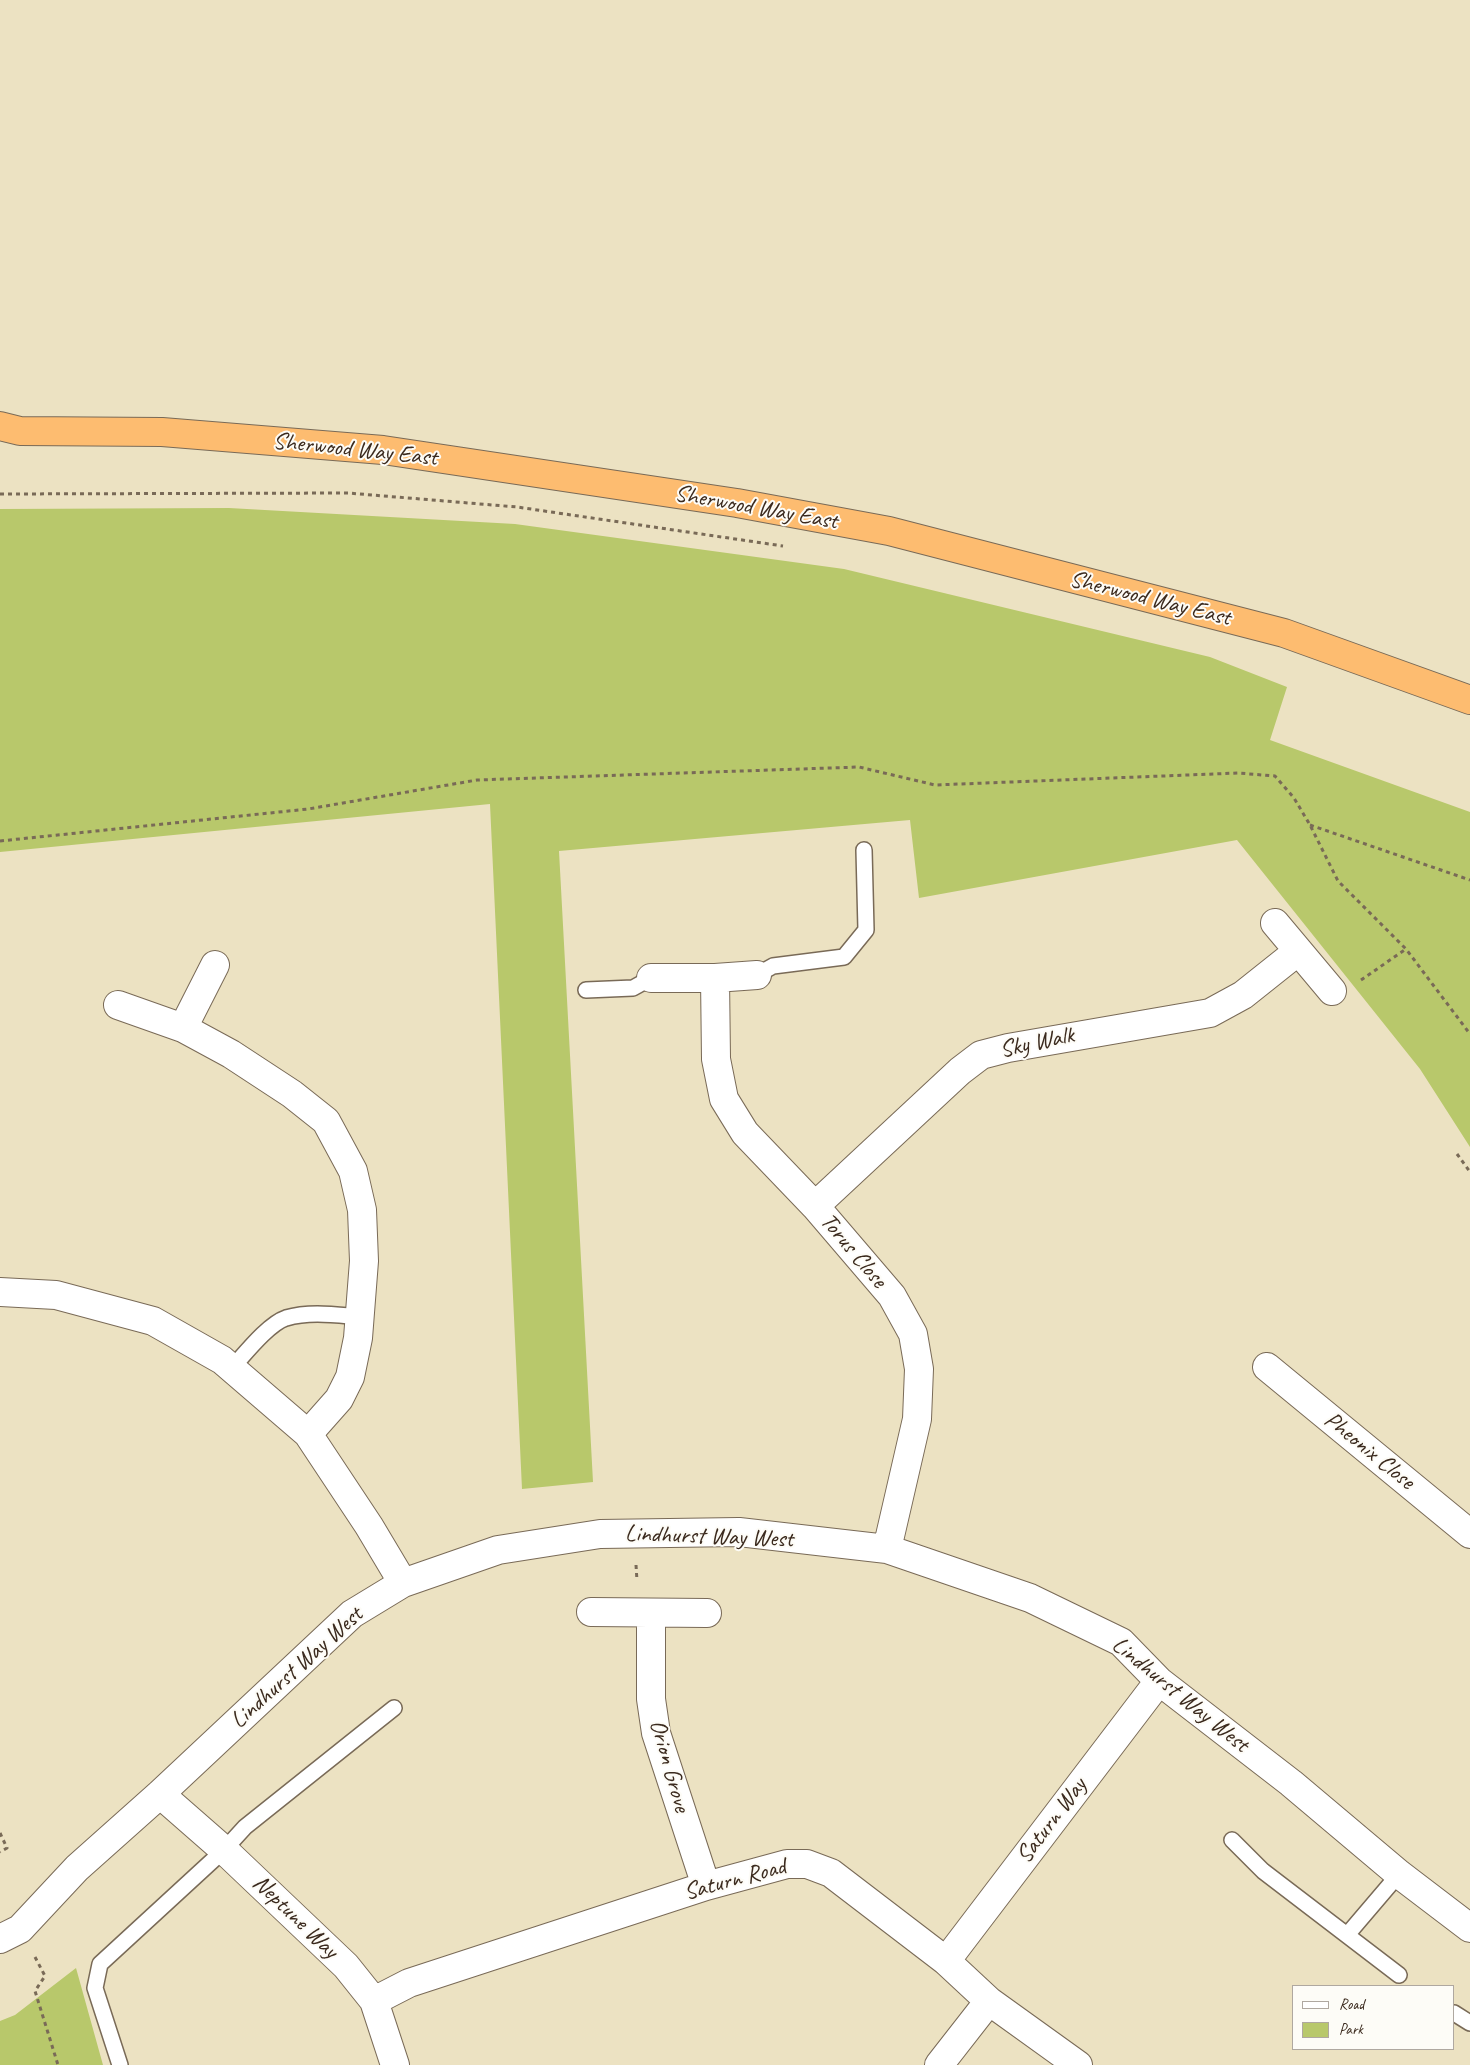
<!DOCTYPE html>
<html>
<head>
<meta charset="utf-8">
<style>
	body { margin:0 }
	#map { position:relative; width:1470px; height:2065px; overflow:hidden; background:#ece2c2; font-family:Caveat,sans-serif }
	canvas { display:block }
	.legend { position:absolute; left:1292px; top:1985px; width:162px; height:65px; box-sizing:border-box; background:#fdfcf7; border:1px solid #afa8a0; margin:0; padding:6px 9px; list-style:none; font-size:15px; color:#3b2a1e }
	.legend li { display:flex; align-items:center; gap:10px; height:25px }
	.legend b { width:25px; border:1px solid #afa8a0 }
</style>
</head>
<body>
<div id="map">
<canvas width="1470" height="2065"></canvas>
<ul class="legend">
<li><b style="height:6px;background:#fff"></b>Road</li>
<li><b style="height:14px;background:#b8c86b"></b>Park</li>
</ul>
</div>
<script>
const g = document.querySelector('canvas').getContext('2d');
g.lineJoin = 'round';
function fill(path, color) {
  g.fillStyle = color;
  g.fill(path, 'evenodd');
}
function strokePath(path, color, width, dash) {
  g.strokeStyle = color;
  g.lineWidth = width;
  g.lineCap = dash ? 'butt' : 'round';
  g.setLineDash(dash || []);
  g.stroke(path);
}
function write(font, color, halo, rows, align = 'center') {
  g.font = font + ' Caveat,sans-serif';
  g.lineWidth = 4;
  g.setLineDash([]);
  g.textBaseline = 'middle';
  g.strokeStyle = halo;
  g.fillStyle = color;
  for (const [text, x, y, turn = 0] of rows) {
    g.save();
    g.translate(x, y);
    g.rotate((+turn || 0) * Math.PI / 180);
    g.textAlign = isNaN(turn) ? turn : align;
    if (halo) g.strokeText(text, 0, 0);
    g.fillText(text, 0, 0);
    g.restore();
  }
}
fill(new Path2D(`
	M229,508L515,524L844,569L1210,657L1287,687L1270,740L1470,812V1147L1420,1069L1237,840L919,898L910,820L559,851L593,1482L522,1489L490,804L0,852V509Z
	M76,1968L103,2065H0V2021L15,2015Z`), '#b8c86b');
const service = new Path2D(`
	M757,975L773,966L844,957L866,930L864,850
	M586,990L633,988L651,978
	M231,1369C244,1355 268,1324 286,1318C310,1311 336,1315 360,1317
	M1232,1840L1263,1871L1399,1975
	M1347,1935L1399,1874
	M1454,2013L1470,2023
	M120,2065L95,1988L100,1964L224,1850L245,1827L394,1708`);
const minor = new Path2D(`
	M1275,923L1332,991
	M651,978H715L757,975
	M715,978L716,1059L724,1099L745,1133L815,1206L892,1296L913,1334L919,1369L917,1419L887,1549
	M118,1005L183,1028L231,1054L292,1094L326,1121L353,1171L362,1210L364,1261L358,1338L350,1377L339,1399L308,1434
	M183,1028L215,965
	M815,1206L960,1071L981,1055L1008,1048L1210,1013L1243,995L1297,952
	M0,1292L56,1295L153,1321L222,1360L308,1434L369,1526L403,1583
	M1267,1367L1470,1534
	M591,1612L707,1613
	M651,1613V1699L656,1733L706,1886
	M160,1794L224,1850L346,1966L374,2001L395,2065
	M0,1939L20,1929L77,1868L160,1794L352,1614L403,1583L498,1550L600,1534L739,1532L887,1549L1030,1598L1121,1642L1159,1681L1291,1783L1399,1874L1470,1928
	M946,1961L1159,1681
	M374,2001L409,1983L706,1886L787,1864H807L831,1873L946,1961L989,2001L1078,2065
	M939,2065L989,2001`);
const trunk = new Path2D(`
	M0,426L20,431L162,432L383,450L737,503L889,531L1284,633L1470,700`);
strokePath(service, '#796a57', 18);
strokePath(minor, '#796a57', 30);
strokePath(trunk, '#796a57', 30);
strokePath(new Path2D(`
	M0,494L348,493L517,507L783,546
	M1310,825L1470,880
	M0,841L308,809L477,780L859,767L935,785L1238,773L1275,776L1294,798L1310,825L1338,881L1406,949L1470,1034
	M1361,980L1406,949
	M1457,1154L1470,1172
	M636,1565L637,1581
	M0,1833L7,1848L0,1852
	M35,1957L45,1976L35,1991L58,2065`), '#796a57', 3, [4, 4]);
strokePath(service, '#fff', 15);
strokePath(minor, '#fff', 28);
strokePath(trunk, '#fdbc70', 28);
write('24px', '#3b2a1e', '#fdfcf7', [
	["Sherwood Way East",355,450,6],
	["Sherwood Way East",756,508,10],
	["Sherwood Way East",1150,599,14],
	["Sky Walk",1037,1043,-12],
	["Torus Close",853,1251,50],
	["Pheonix Close",1369,1451,39],
	["Lindhurst Way West",709,1537,2],
	["Lindhurst Way West",297,1668,-42],
	["Lindhurst Way West",1180,1695,39],
	["Orion Grove",669,1766,74],
	["Saturn Way",1052,1821,-53],
	["Saturn Road",735,1880,-15],
	["Neptune Way",295,1917,44]
]);
</script>
</body>
</html>
